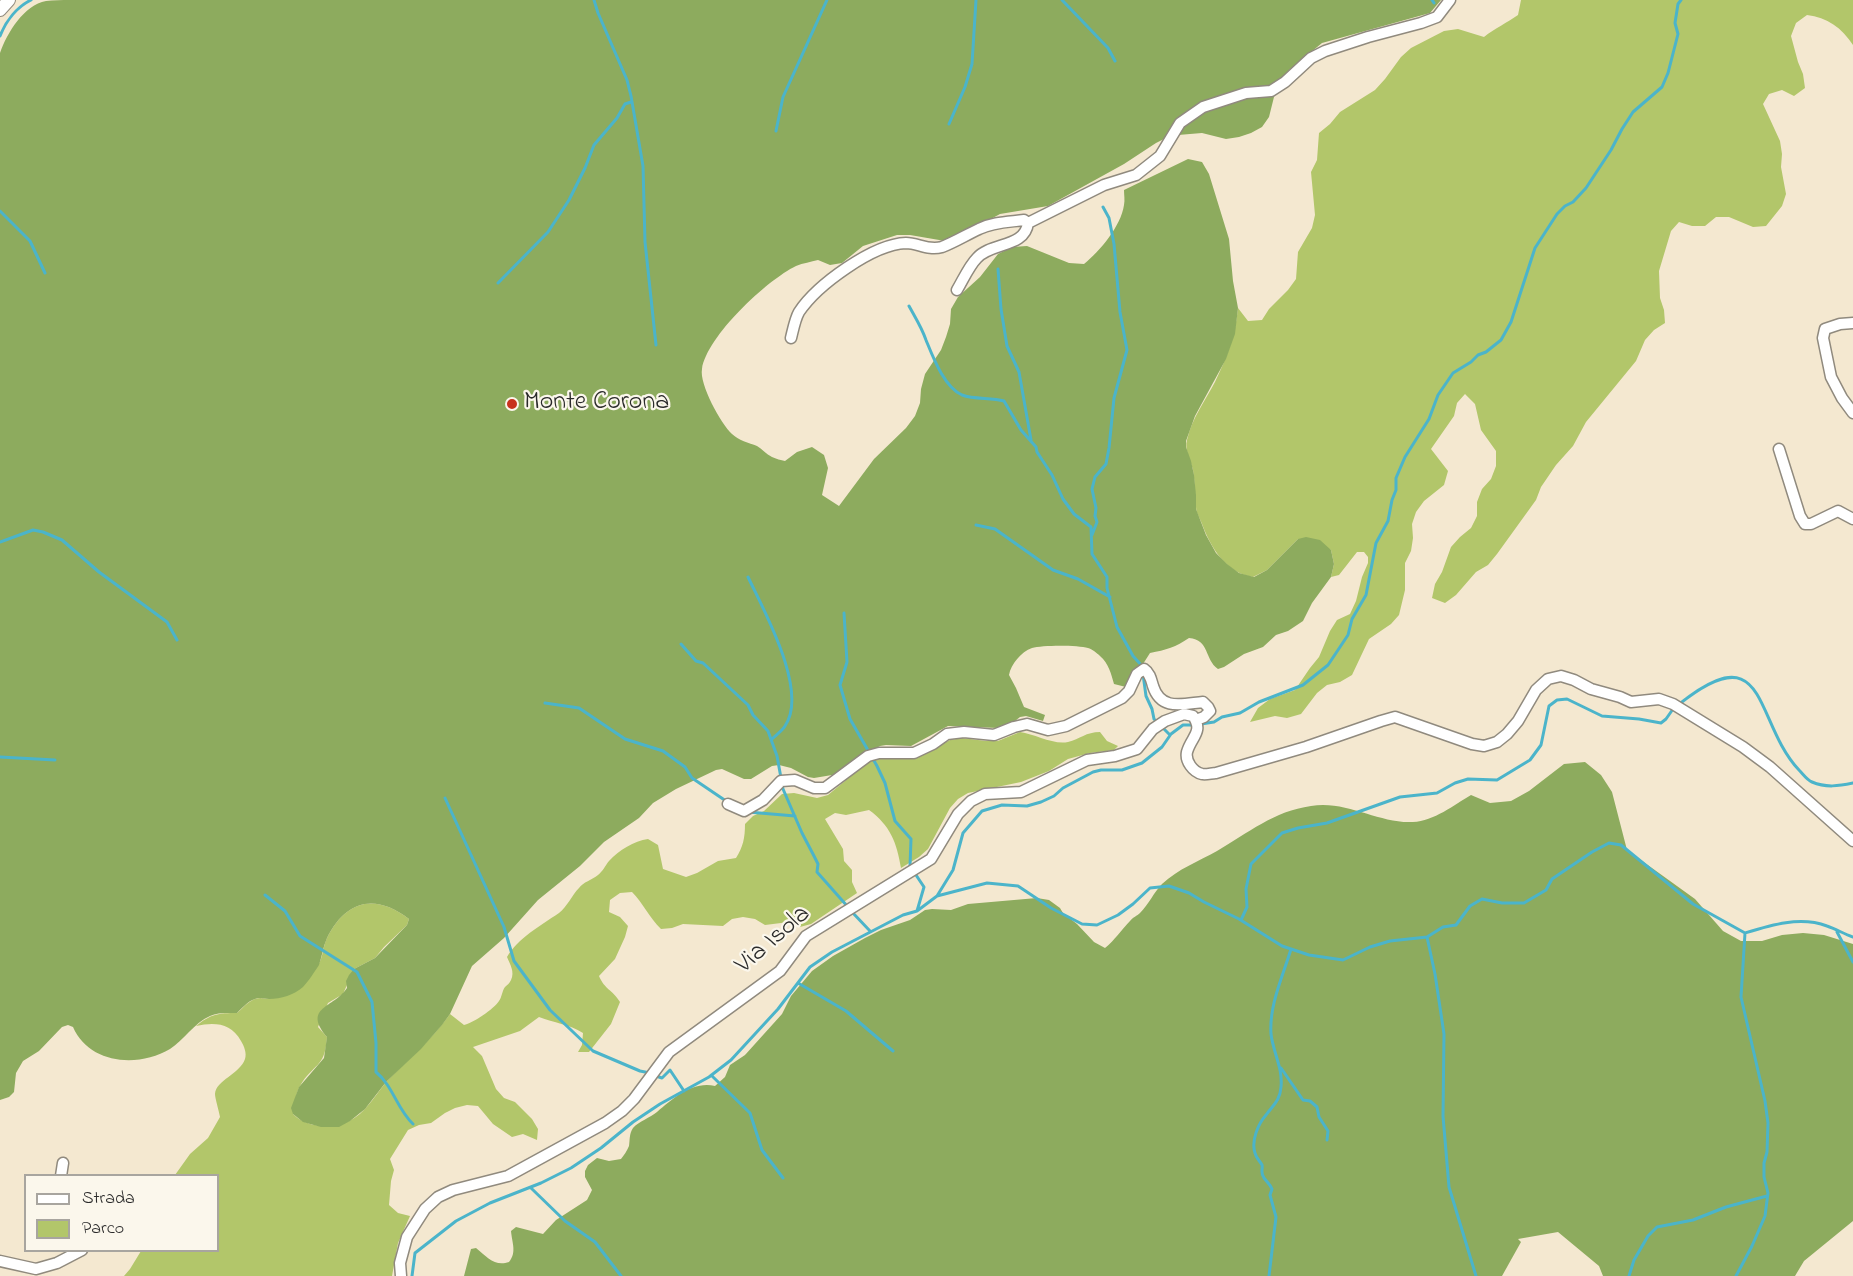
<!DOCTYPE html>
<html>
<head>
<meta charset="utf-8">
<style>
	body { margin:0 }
	#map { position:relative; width:1853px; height:1276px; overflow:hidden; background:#f4e8d0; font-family:"Indie Flower",sans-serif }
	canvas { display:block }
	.legend { position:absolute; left:24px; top:1174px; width:195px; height:78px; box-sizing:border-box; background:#fbf7ec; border:2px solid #a8a59f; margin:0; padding:8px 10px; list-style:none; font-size:18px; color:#2b2b2b }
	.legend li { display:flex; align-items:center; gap:12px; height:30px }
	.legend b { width:30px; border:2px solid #a8a59f }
</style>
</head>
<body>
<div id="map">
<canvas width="1853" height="1276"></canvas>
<ul class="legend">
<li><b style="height:8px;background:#fff"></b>Strada</li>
<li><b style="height:16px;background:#b2c66a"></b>Parco</li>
</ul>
</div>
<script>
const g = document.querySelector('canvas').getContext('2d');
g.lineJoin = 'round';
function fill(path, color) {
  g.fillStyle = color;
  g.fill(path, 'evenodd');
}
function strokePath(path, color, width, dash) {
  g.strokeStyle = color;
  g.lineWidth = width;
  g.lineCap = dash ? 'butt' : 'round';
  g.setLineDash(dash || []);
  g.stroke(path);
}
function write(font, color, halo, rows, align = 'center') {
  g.font = font + ' "Indie Flower",sans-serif';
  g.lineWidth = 4.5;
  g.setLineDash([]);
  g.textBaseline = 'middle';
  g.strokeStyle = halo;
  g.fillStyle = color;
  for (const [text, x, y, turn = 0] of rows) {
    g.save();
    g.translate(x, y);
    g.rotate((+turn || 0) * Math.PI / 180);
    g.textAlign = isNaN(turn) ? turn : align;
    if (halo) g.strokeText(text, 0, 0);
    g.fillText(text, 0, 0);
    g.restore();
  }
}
fill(new Path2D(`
	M1521,0H1853V45C1842,28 1827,17 1807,15L1796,23L1791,36L1798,62L1803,74L1805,88L1794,96L1782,90L1769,94L1763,104L1780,141L1782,154L1781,167L1786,194L1782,206L1766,226L1753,227L1729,217H1716L1705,226H1692L1679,222L1671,231L1659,271L1660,298L1664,310L1665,323L1654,330L1645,340L1636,361L1586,422L1573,446L1556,465L1541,487L1536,500L1497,554L1488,565L1476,572L1456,595L1445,603L1432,598L1435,584L1442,572L1451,547L1460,537L1471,528L1477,516V502L1482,489L1491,479L1496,466V451L1481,430L1475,404L1465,394L1457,403L1454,416L1431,449L1448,471L1444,485L1424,501L1416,512L1412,524L1413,538L1411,551L1405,563V590L1399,615L1391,624L1369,639L1352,675L1340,682L1327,685L1317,693L1301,714L1287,718L1275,716L1250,722L1258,708L1270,699L1295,690L1310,668L1319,657L1330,631L1337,620L1350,614L1356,601L1362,577L1368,563V557L1364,552H1357L1339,575L1331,577L1334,564L1331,550L1298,539L1267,570L1253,577C1226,573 1211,548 1202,524C1200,518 1196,513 1196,507C1195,495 1195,483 1193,470C1191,461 1184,449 1187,440C1192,418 1205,401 1215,382C1227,357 1235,337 1238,308L1248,321L1262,320L1269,309L1288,290L1296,279L1298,252L1312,228L1315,215L1311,172L1317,160L1319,133L1330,124L1340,112L1375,90L1385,79L1401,57L1411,48L1444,31L1458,29L1484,37C1495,28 1507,23 1518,15Z
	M1020,732C1035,734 1053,745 1068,742C1080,739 1086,732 1100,732L1107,741L1118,746L1114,750L1090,753L1068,759L1049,771L1021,782L968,793L958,799L950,808L928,849L919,857L901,868C897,843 890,825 869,810L846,815L835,813L825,819L843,849L844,861L852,870V882L857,893L811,924L800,927L789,922L765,925L755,919L743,917L732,919L723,926L683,924L672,928L661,929C649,917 643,903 632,892L620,893L610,900L609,912L620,917L628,926L625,937L615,959L599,976C605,990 612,989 620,1002L611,1024L589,1052H578L582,1045L583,1033C569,1024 554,1023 539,1017L520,1031L473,1047L482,1056L496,1089L504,1098L515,1102L532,1119L538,1129L537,1140L523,1134L512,1137L493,1124L478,1106L467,1105L455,1108L445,1113L431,1123L419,1125L408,1130L390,1159L394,1170L391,1181L389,1205L398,1213L410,1216L398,1243L392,1276H124L130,1269L141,1251L218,1250V1176L175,1175L190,1154L208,1138L220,1117C219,1111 215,1098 215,1094C216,1080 240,1074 245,1059C247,1053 244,1046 241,1041C231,1023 215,1022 196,1026C211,1014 218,1013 237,1013C244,1007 251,998 260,998C260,998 268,999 269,999C272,998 316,967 318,965C323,958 323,946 327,938C346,900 375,893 409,919L407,925L384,947L375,958L354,969L343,994L328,1003L318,1027L327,1037C325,1069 313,1063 300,1086C295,1094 295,1106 293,1114C307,1128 331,1129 349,1121C365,1114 376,1094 387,1081C409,1059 432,1039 450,1014L464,1025C473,1023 494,1009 499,1001C502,997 502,991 505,987C507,985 510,983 511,980C515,972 510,964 507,957C518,938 540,926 559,913C567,907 572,895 579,888C583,882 592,880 598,875C603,871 605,866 609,861C619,850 634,841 648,839L658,845L663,869L686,877L697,873L718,861L736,858C743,847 745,838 745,824L753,816L764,811L782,794L794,793L817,798L828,795L868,762L879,757L913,759L950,740L962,738L986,741H998Z`), '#b2c66a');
fill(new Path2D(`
	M70,0H1441L1430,13L1322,43L1288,71L1275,93L1269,117L1262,127L1251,133L1239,137L1226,139L1202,133L1178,135L1166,138L1156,143L1124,164L1048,206L1000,214L967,232L945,241L910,235H897L863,246L842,263L830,265L818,260C811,262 803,263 796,266C767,280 707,336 702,369C699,384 721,424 732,434C738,440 749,443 757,446C762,449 766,454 772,457C776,459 781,460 785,461L797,452L812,447L824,455L828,468L822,495L839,506L874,459L906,428L915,416L920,403L921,389L925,374L941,350L946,337L950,324L951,309L958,297L980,277L998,254L1012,247L1027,246L1069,263L1084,264C1100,251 1121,226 1124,205C1125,200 1124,195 1124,190L1188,159L1202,162L1209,174L1229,239L1233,281L1238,308L1235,334L1226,359L1195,416L1186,441V447L1191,461L1194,475L1196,495V509L1206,535L1216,553L1227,564L1239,573L1254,577L1267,570L1298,539L1306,537L1320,540L1331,550L1334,564L1331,577L1312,603L1303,621L1288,631L1276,635L1263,647L1244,654L1224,667L1218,669C1204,659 1210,640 1189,638C1176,647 1166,650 1150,653L1143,664L1134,672L1126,687L1114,684C1111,674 1109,664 1100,656C1097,653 1092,649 1088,648C1078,645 1042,645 1032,648C1021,652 1011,664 1009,675L1016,688L1024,707L1045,715L1043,721L1026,716L1020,717L1010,725L998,728L948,726L911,746L886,745L880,746L864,755L838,774L814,778L808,777L791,768L779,765L772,766L751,779H744L722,769L716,770L676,789L653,803L639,818L604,842L580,866L538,900L504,938L472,966L450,1014L442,1025L421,1049L386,1082L365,1109L350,1121L339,1127H321L303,1122L293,1114L291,1108L299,1087L324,1058L327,1037C302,1007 334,1008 347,988L346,981L349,975L354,969L375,958L407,925L409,919C375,893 346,900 327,938C323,947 322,956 319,965C315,971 308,982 303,987C294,995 281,999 269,999C264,999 259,997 255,999C248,1001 242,1008 237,1013C228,1013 218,1012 210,1016C194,1023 184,1040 170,1049C138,1068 89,1064 73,1027L68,1025L62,1027L39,1051L23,1061L16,1073L14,1092L9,1097L0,1100V53C7,33 24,5 46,1C53,0 62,0 70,0Z
	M1585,762L1601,775L1612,792L1627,850L1695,899L1723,931L1741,941H1762L1782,935L1803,933L1824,935L1853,944V1221L1804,1261L1795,1276H1603L1599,1266L1558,1232L1518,1239L1521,1242L1502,1276H464L471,1249L476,1248C487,1257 495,1267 509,1262C517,1252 512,1243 511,1231L516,1227L543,1234L556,1220L587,1200L592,1190L585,1177V1171L588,1165L597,1158L609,1161L621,1159C624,1155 627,1151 629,1146C630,1140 629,1134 633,1128C639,1121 650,1118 657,1112C674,1098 692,1081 715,1086L725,1077L730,1065L745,1055L782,1014L791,996L812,971L833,956L865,938L881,930L910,920L925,910L932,909L951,910L968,904L1037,898L1049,900L1060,908L1063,913L1077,924L1094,942L1105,948C1115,940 1121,930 1130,921C1133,917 1137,916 1140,913C1149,904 1154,892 1162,884C1178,869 1199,861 1217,851C1248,833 1274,811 1311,806C1347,800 1379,824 1413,822C1434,821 1454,805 1471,795L1490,803L1511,801L1529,791L1564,764Z`), '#8dab5e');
strokePath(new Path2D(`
	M594,0L598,13L627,80L631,96L643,166L645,242L656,345
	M1062,0L1108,48L1115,61
	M1432,0L1434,3
	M0,36C6,21 17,7 31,0
	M949,124L965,87L972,64L976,0
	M776,131L783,97L827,0
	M0,211L30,241L45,273
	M998,269L1001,309L1007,346L1019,372L1031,440
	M498,283L548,232L569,200L585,168L594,145L617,118L625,104L631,102
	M909,306C915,317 922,328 926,340C933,357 944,387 962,395C975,400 991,397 1004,401L1021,430L1036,447L1037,452L1052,475L1063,499L1074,514L1091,527L1092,554L1107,577V588L1117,627L1133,656L1143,667
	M976,525L995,529L1053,570L1078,579L1110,597
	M1092,535L1097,522L1095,516L1096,508L1092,489L1095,477L1106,464L1109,448L1114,398L1127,350L1120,312L1114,244L1109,218L1103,207
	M0,542L33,530L43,532L62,540L99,572L167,622L177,640
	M748,577C764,611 809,691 785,726C782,731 776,735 772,739
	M844,613L847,662L840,685L850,719L877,766L885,783L895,821L911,839L910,866L924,887L917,911
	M681,644L696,661L703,663L748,705L753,715L768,731L777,756L783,789L802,833L814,856L818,864L817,872L848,907
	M1143,674L1146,696L1152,709L1154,719L1170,735
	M545,703L579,708L625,739L663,751L685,767L692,778L726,801
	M1678,705C1769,632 1753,721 1799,770C1803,774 1807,780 1812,782C1826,788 1839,786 1853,783
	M1201,724L1214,722L1222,717L1240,713L1259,702L1303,685L1328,665L1348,635L1352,619L1366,595L1376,543L1388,521L1392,500L1396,490V478L1405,457L1429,419L1438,395L1453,373L1471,362L1478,355L1486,352L1501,340L1511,322L1535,248L1557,214L1565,206L1573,202L1586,188L1611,150L1622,129L1633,112L1662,87L1668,73L1678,34L1675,23L1678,4L1681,0
	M0,757L55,760
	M445,798L504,927L514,961L550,1010L593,1051L640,1071L650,1073
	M748,812L795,816
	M265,895L285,911L300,936L357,972L372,1002L376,1043V1072C393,1086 397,1109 413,1124
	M937,896L953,870L963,833L982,811L1002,805L1027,806L1041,802L1054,796L1063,788L1093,772L1101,770H1122L1142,763L1162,747L1171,734L1183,725H1194
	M852,912L870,931
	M1241,920L1247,907L1246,889L1251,864L1282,833L1298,828L1327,823L1400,797L1437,793L1455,783L1468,779L1497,780L1530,760L1541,745L1549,706L1557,700L1567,699L1602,716L1639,719L1661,723L1666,719L1673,709
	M1837,932L1853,962
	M1427,937L1435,974L1444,1034L1443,1116L1449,1187L1476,1276
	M798,983L846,1011L893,1051
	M1281,1068L1303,1100L1310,1101L1317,1107L1319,1117L1328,1131L1327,1140
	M656,1076L662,1078L670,1070L684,1091
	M712,1076L750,1113L762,1150L783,1178
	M531,1188L565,1221L595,1242L621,1276
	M412,1276L415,1253L456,1221L490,1203L541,1183L571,1168L601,1148L633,1122L660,1104L709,1077L731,1060L778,1009L810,967L832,952L903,915L917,911L937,896L987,883L1018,886L1051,908L1082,924L1097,925L1118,915L1133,904L1150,888L1169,886L1189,893L1204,902L1239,919L1282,946L1309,955L1343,960L1370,947L1390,941L1427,937L1443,927L1456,925L1470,906L1482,899L1502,903H1524L1546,890L1552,879L1592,852L1609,843L1621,845L1693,904L1745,933C1771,925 1800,916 1827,926C1836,929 1844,934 1853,937
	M1269,1276L1276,1217L1270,1195L1272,1189C1270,1184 1267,1182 1264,1178C1260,1173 1263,1169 1262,1165C1260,1161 1256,1158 1255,1153C1251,1141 1258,1124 1266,1115C1273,1105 1280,1101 1281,1087C1283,1068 1273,1052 1271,1034C1269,1005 1283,976 1291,949
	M1629,1276L1634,1260L1648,1236L1657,1227L1693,1220L1726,1207L1767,1196
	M1736,1276L1752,1246L1765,1216L1768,1193L1764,1177V1163L1767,1152L1768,1123L1765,1101L1741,997L1745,933`), '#4bb4ca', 3);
const minor = new Path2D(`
	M957,290C963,280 969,266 977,258C991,242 1025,248 1028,223
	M1853,323L1840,324L1825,329L1823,338L1831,377L1842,398L1853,413
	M791,338C793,330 795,319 799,312C817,285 873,244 906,243C918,243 928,251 942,247C955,242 966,235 979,229C993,222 1009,222 1024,220L1028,223L1104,185L1136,175L1160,156L1180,123L1203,107L1246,93L1271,91L1285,82L1311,58L1325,51L1368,37L1421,23L1437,17L1450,0
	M1779,449L1800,516L1805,524H1811L1838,511L1853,519
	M728,804L744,811L763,800L781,781L795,780L814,788H825L868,756L879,753H914L933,744L947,734L964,732L994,735L1014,727L1027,724L1048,730L1066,726L1122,698L1129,691L1137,674L1144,669C1150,673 1151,679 1153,686C1161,711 1182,704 1203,702L1208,707L1210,711L1204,717L1196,720
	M61,1176L63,1163
	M0,1261L36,1269L57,1263L82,1250
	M401,1276L400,1263L407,1237L425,1209L438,1197L453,1190L508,1176L605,1123L622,1111L634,1099L669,1052L780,971L806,936L931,859L958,814L971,801L985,794L1021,792L1087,760L1115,756L1137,749L1153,729L1165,721L1184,714L1193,716C1204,732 1191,737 1187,752C1185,761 1193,772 1202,774C1206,775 1212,773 1216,773L1306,747L1381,721L1395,717L1472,744L1484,746L1497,742L1507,734L1518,721L1536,690L1548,679L1561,676L1574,680L1591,689L1620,697L1631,702L1659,699L1673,704L1743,747L1770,767L1853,841`);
const major = new Path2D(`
	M0,10L9,0`);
strokePath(minor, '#908a7e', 13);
strokePath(major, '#908a7e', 14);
strokePath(minor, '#fff', 10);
strokePath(major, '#fff', 12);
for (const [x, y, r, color] of [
	[512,404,6,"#c8321e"]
]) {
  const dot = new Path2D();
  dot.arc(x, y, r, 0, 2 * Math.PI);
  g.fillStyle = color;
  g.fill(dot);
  strokePath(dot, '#fbf7ec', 2);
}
write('26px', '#2b2b2b', '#fbf7ec', [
	["Monte Corona",524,404]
], 'left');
write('26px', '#2b2b2b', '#fbf7ec', [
	["Via Isola",774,941,-41]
]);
</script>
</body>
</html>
